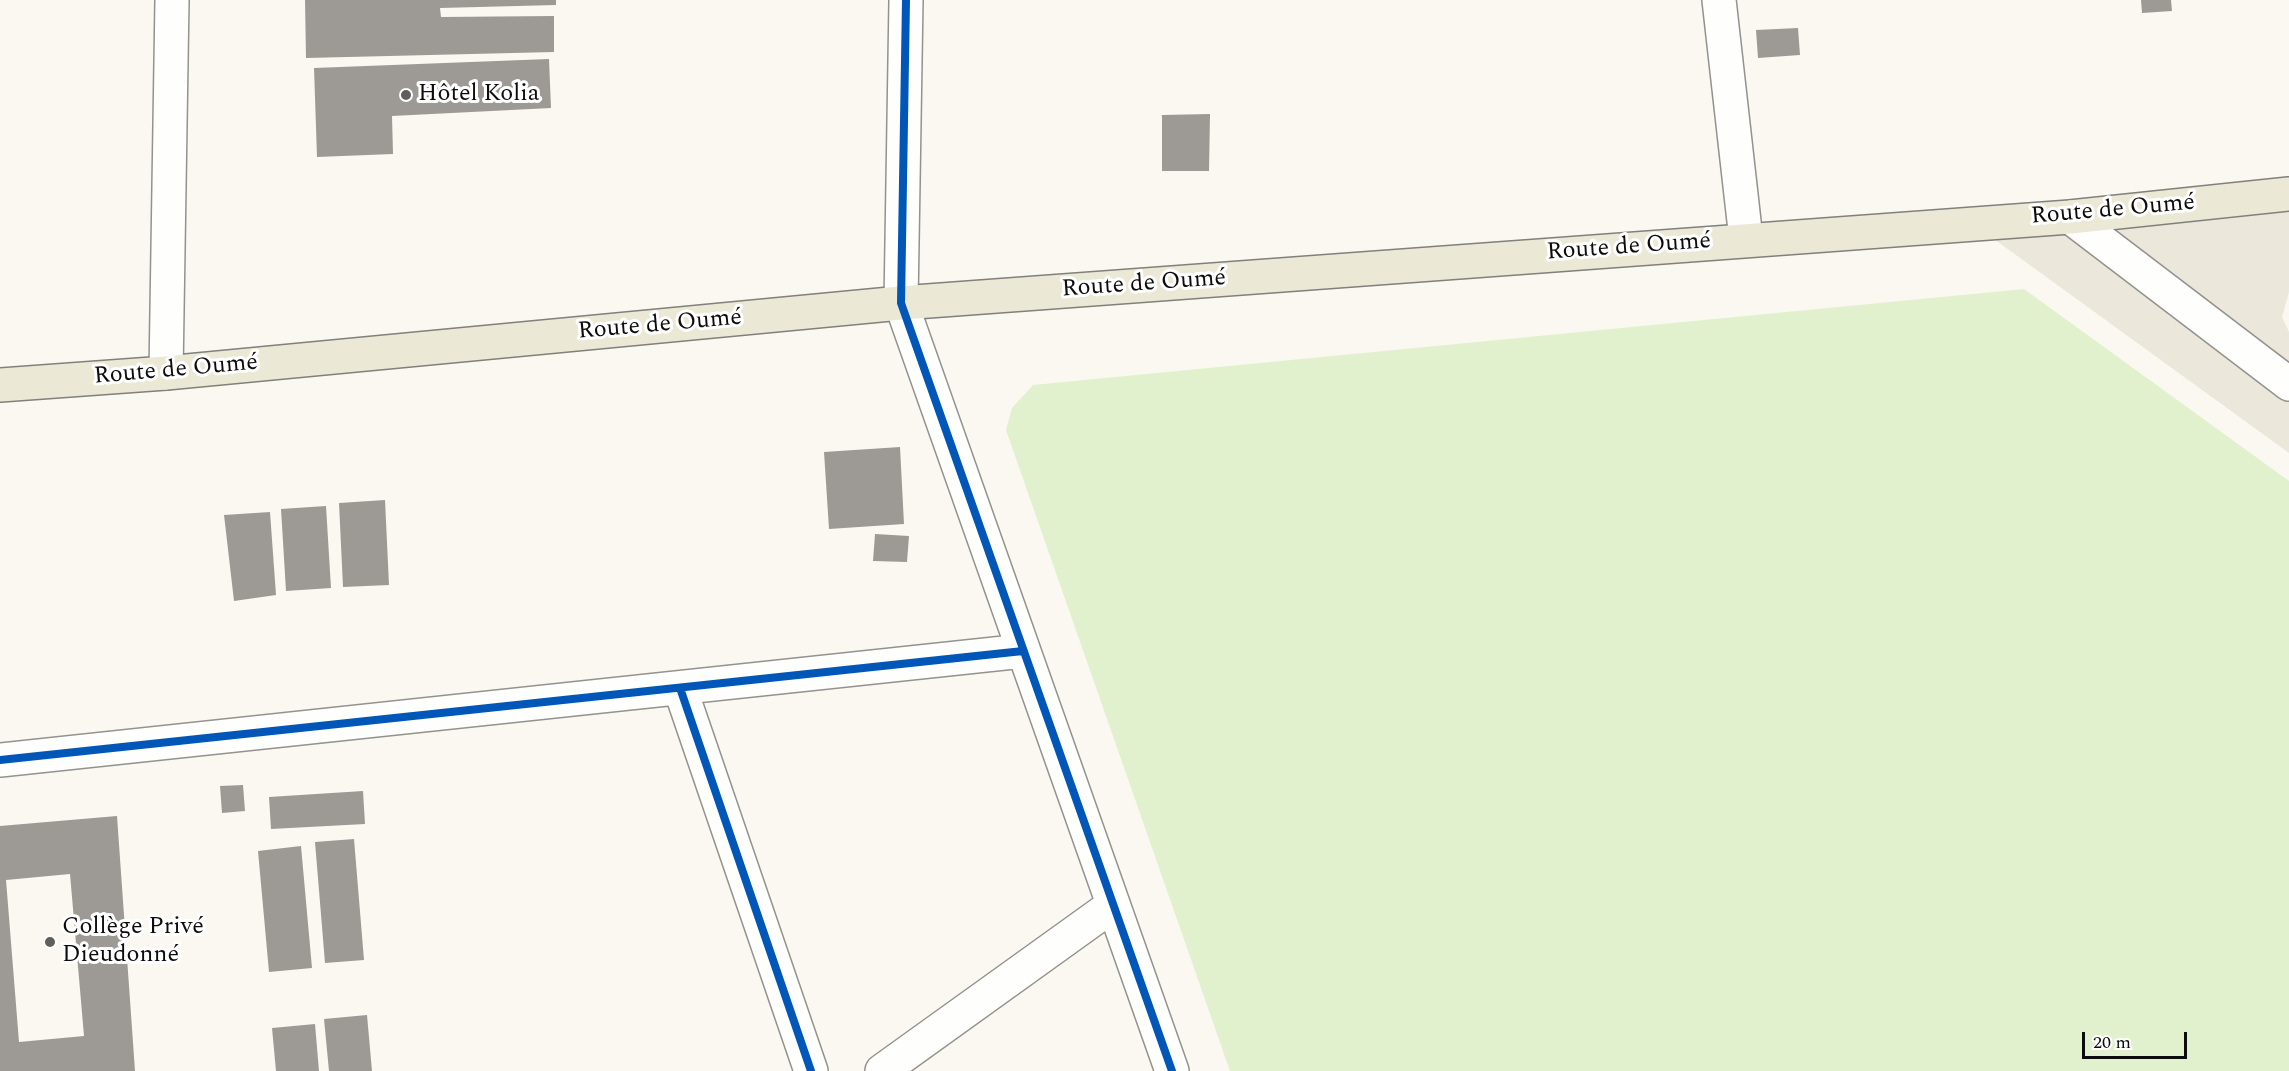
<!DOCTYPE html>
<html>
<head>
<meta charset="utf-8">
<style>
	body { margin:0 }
	#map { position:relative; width:2289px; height:1071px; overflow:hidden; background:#faf8f0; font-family:Spectral,serif }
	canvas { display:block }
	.scale { position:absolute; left:2082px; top:1032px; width:105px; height:27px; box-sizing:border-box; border:3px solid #0c0c0c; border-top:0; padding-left:8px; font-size:18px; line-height:21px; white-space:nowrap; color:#0c0c0c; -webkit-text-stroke:4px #fff; paint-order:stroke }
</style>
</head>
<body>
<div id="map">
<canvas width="2289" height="1071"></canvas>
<div class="scale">20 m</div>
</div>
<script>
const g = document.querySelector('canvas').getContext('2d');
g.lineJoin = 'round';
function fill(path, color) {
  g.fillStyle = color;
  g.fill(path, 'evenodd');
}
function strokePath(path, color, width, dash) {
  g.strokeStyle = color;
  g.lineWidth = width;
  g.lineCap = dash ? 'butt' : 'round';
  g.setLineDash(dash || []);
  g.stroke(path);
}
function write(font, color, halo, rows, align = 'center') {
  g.font = font + ' Spectral,serif';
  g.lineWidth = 6;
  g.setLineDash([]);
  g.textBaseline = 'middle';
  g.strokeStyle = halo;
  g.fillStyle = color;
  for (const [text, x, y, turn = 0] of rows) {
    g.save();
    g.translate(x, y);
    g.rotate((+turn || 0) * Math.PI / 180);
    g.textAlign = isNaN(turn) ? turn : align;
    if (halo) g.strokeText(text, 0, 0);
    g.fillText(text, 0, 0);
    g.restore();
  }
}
fill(new Path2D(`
	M2024,289L2289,481V1071H1230L1006,430L1012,408L1033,385Z`), '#e1f1ce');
fill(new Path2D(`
	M2289,206V292L2282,317L2289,332V453L1987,234Z`), '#ebe7db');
fill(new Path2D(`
	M305,0H556V5L440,8L441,17L554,16V52L306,58Z
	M2141,0H2171L2172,11L2142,13Z
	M1798,28L1800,55L1758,58L1756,30Z
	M549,59L551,108L392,116L393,154L317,157L314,68Z
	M1210,114L1209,171H1162V115Z
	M900,447L904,524L829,529L824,452Z
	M385,500L389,585L343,587L339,503Z
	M326,506L331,588L286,591L281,509Z
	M270,512L276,595L234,601L224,515Z
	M875,534L909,536L907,562L873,561Z
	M243,785L245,811L222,813L220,786Z
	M363,791L365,824L271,829L269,797Z
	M117,816L135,1071H0V826ZM70,874L84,1036L19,1042L6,880Z
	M354,839L364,960L325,963L315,842Z
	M301,846L312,968L269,972L258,851Z
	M367,1015L372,1071H329L324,1019Z
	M315,1024L319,1071H276L272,1028Z`), '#9d9a96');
const minor = new Path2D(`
	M906,0L901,303L1172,1071
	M1719,0L1746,239
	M2070,217L2289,384
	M166,373L172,0
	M680,688L811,1071
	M0,760L1023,651
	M882,1071L1113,905`);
const major = new Path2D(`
	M0,385L166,373L901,303L2070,217L2289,194`);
strokePath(minor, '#93928f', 36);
strokePath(major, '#80807c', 36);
strokePath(minor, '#fefefd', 33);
strokePath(major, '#ece8d6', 33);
strokePath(new Path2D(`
	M906,0L901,303L1172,1071
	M680,688L811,1071
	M0,760L1023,651`), '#0057b8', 8);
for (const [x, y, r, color] of [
	[406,95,6,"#5f5f5c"],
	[50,942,6,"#5f5f5c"]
]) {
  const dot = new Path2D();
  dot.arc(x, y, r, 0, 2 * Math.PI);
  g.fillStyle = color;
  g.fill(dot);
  strokePath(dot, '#fff', 2);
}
write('24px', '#0c0c0c', '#fff', [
	["Hôtel Kolia",418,95],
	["Collège Privé",62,928],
	["Dieudonné",62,956]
], 'left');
write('24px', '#0c0c0c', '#fff', [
	["Route de Oumé",2113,211,-5],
	["Route de Oumé",1629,248,-4],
	["Route de Oumé",1144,285,-4],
	["Route de Oumé",660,326,-5],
	["Route de Oumé",176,371,-5]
]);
</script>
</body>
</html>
